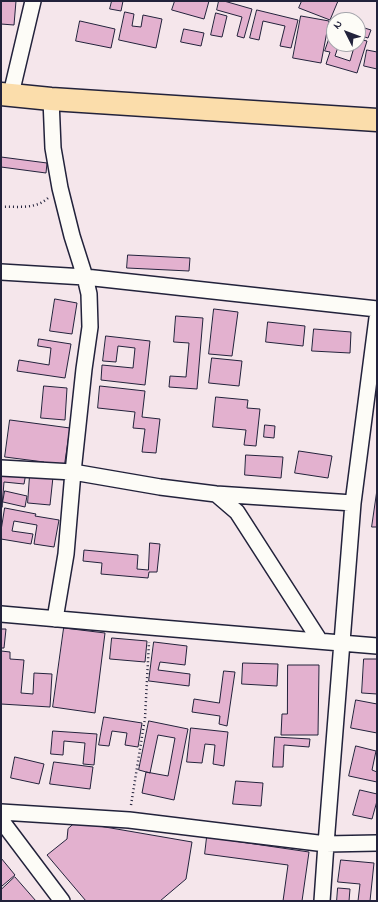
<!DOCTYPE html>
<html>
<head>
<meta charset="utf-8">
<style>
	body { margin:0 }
	#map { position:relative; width:378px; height:902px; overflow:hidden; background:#f5e6eb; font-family:"Indie Flower",sans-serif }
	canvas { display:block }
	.frame { position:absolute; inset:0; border:2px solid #22223b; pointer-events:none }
	.north { position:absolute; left:326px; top:12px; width:40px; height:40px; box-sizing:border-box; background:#fdfcf7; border:1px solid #a5a5ac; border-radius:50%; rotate:312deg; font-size:11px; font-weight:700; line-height:16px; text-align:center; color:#22223b }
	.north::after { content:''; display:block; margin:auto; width:14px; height:18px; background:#22223b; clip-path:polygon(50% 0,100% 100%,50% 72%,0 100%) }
</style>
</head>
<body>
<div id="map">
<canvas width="378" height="902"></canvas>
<div class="frame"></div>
<div class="north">N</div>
</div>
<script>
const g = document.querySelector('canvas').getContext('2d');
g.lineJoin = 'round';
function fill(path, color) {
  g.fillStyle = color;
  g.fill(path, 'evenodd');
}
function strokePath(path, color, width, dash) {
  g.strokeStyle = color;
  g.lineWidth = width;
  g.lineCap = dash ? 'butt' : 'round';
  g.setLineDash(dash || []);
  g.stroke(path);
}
const building = new Path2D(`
	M1,1H16L14,25L1,24Z
	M112,1H123L121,11L110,9Z
	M175,1H209L204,19L172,10Z
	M219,1H224L252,9L244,38L237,36L242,17L217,10Z
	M302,1H338L330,20L299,8Z
	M257,10L298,20L291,48L280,46L285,26L263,21L259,40L250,38Z
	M125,12L134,14L132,26L141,27L143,15L162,19L156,48L119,40Z
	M216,13L227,16L222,37L211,35Z
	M301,16L329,21L321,63L293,58Z
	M80,21L115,29L111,48L76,41Z
	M358,26L371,30L368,38L358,35Z
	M184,29L204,33L201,46L181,42Z
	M332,31H334V44H339L335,56L350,61L355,44H358V39L367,41L357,73L326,64L330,52L325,51Z
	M367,50L377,52V69L364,66Z
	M1,157L47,163L46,173L1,167Z
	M128,255L190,258L189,271L127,268Z
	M55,299L77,303L72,334L50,331Z
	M214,309L238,312L232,356L209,354Z
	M176,316L203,318L197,389L169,387L170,376L186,377L189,343L174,342Z
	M268,322L305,326L303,346L266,342Z
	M314,329L351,332L350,353L312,351Z
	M106,336L150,341L145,385L101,380L102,365L133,368L135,348L118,346L116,362L103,361Z
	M39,339L71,344L65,378L17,371L19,360L49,365L51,348L38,346Z
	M212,358L242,361L239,386L209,383Z
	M44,386L67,388L65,420L41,418Z
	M100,386L145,391L142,417L160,419L156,453L142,452L145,429L133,428L135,412L98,408Z
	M216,397L248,400L247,408L260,409L256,446L244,445L246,430L213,427Z
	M10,420L70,428L64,468L43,466L44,462L5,457Z
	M265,425L275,426L274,438L264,437Z
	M299,451L332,456L328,478L295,473Z
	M246,455L283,457L281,478L245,475Z
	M1,470L26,473L24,484L4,482L2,507Z
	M30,475L53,477L50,505L28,503Z
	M377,490V527H372Z
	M5,491L27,496L25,507L3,502Z
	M5,508L36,514L35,516L59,520L54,547L34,544L37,525L14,521L12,531L33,534L31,544L1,539V531Z
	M150,543L160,544L157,572H149L148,578L101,574L102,563L83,561L84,550L138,555L137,569L148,570Z
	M64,628L105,633L95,713L53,707Z
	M1,629H6L4,648H1Z
	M112,638L147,641L145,662L110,659Z
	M154,642L187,646L185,665L160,662L158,670L190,674L189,686L149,681Z
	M1,651L10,652V659L24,660L21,693L33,694L34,673L52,674L50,707L1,704Z
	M364,659H377V694L362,693Z
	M243,663L278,664L277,686L242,684Z
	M288,665H319L318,735H281L282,714H287Z
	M224,671L235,672L227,726L219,724L220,716L192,712L194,699L219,703Z
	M356,700L377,704V733L351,728Z
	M104,717L142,723L138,747L125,745L127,733L112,731L109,746L99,745Z
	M149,721L188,729L174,800L142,793L146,772L168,776L175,738L158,735L150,773L139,770Z
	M191,728L228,732L224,766L213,764L215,745L205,744L202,763L187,762Z
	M53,731L97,734L94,765L83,764L85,743L64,741L63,755L51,754Z
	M275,737L310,739L309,747L284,745L283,767H273Z
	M356,746L376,751L372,770L377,772V782L349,776Z
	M15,757L44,764L39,784L11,778Z
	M54,762L93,767L90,789L50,784Z
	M236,781L263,783L261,806L233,804Z
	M360,790L377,794V801L372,819L353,815Z
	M76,822L192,842L186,879L160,901H86L47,855L67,839L68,829Z
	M207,837L309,852L302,901H283L288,865L205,854Z
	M1,858L15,875L2,886L1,884Z
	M341,860L374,863L370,901H358L360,884L338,882Z
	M15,877L36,901H1V890Z
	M338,888L350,889L349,901H337Z`);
fill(building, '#e3b1cf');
strokePath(building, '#22223b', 1);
const street = new Path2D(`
	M11,94L33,1
	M51,99L53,148L60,188L72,236L85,277L89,294L90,327L84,369L73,472L66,554L55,619
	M1,272L85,277L377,309
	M1,468L73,472L160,487L216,494L353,503
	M216,494L237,512L320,641
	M1,614L150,627L341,643L377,646
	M1,812L129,820L326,844L377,843
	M1,820L62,901
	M322,901L326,844L353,503L377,318`);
const highway = new Path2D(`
	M1,94L51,99L377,120`);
strokePath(street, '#22223b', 18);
strokePath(highway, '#22223b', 25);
strokePath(new Path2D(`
	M1,207C17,206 35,210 48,198
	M131,805L145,718L149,642`), '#22223b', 2.5, [1, 3]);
strokePath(street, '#fdfcf7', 15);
strokePath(highway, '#fbddab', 22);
</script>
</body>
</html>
